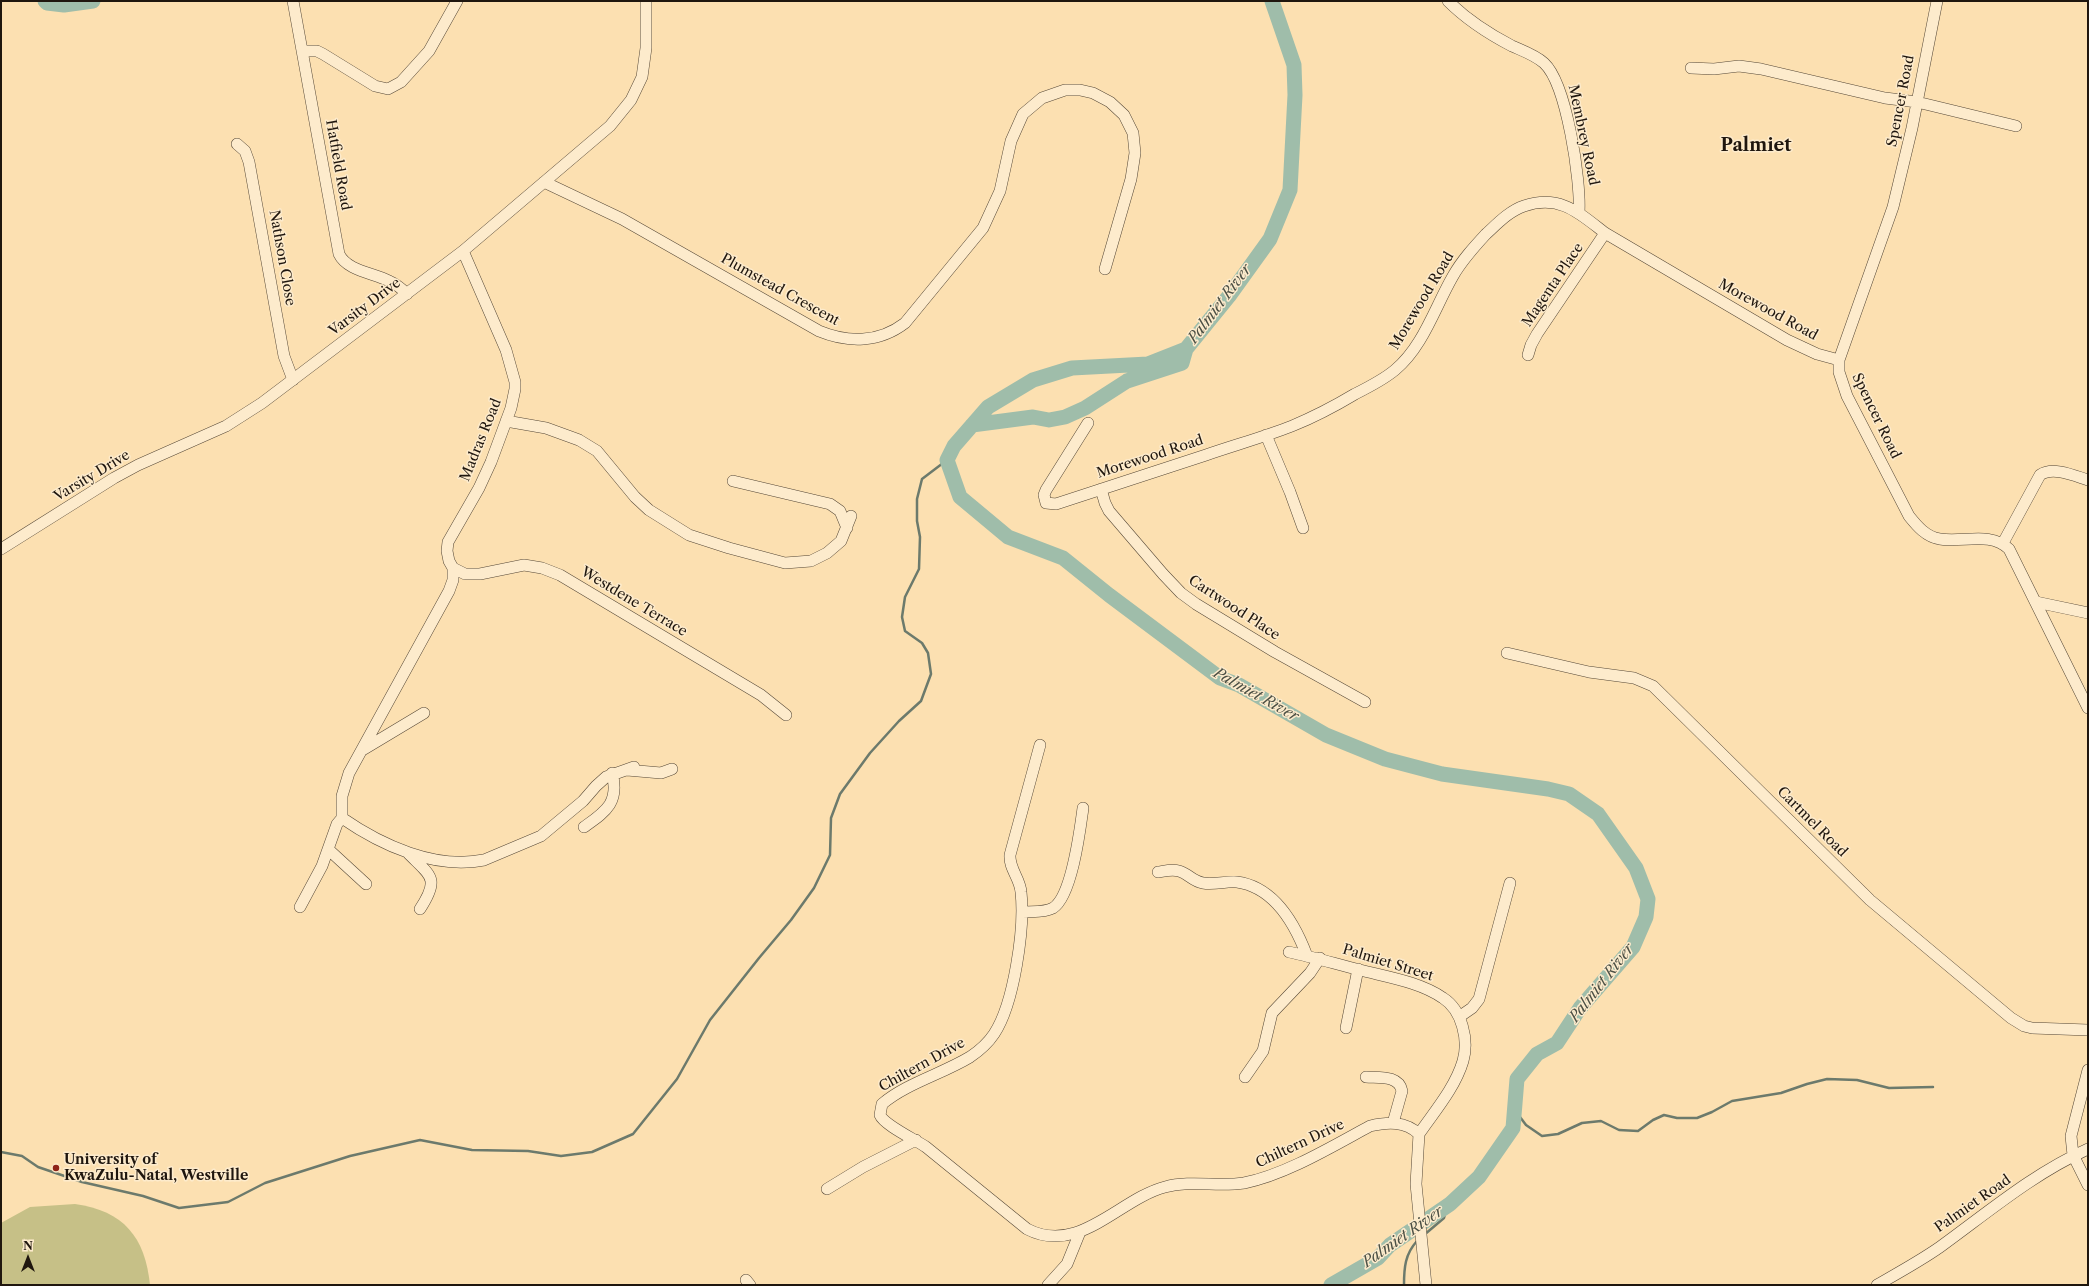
<!DOCTYPE html>
<html>
<head>
<meta charset="utf-8">
<style>
	body { margin:0 }
	#map { position:relative; width:2089px; height:1286px; overflow:hidden; background:#fce0b1; font-family:"Libre Caslon Text",serif }
	canvas { display:block }
	.frame { position:absolute; inset:0; border:2px solid #1f160e; pointer-events:none }
	.north { position:absolute; left:8px; top:1238px; width:40px; height:40px; -webkit-text-stroke:3px #fdebcc; paint-order:stroke; rotate:0deg; font-size:11px; font-weight:700; line-height:16px; text-align:center; color:#1f160e }
	.north::after { content:''; display:block; margin:auto; width:14px; height:18px; background:#1f160e; clip-path:polygon(50% 0,100% 100%,50% 72%,0 100%) }
</style>
</head>
<body>
<div id="map">
<canvas width="2089" height="1286"></canvas>
<div class="frame"></div>
<div class="north">N</div>
</div>
<script>
const g = document.querySelector('canvas').getContext('2d');
g.lineJoin = 'round';
function fill(path, color) {
  g.fillStyle = color;
  g.fill(path, 'evenodd');
}
function strokePath(path, color, width, dash) {
  g.strokeStyle = color;
  g.lineWidth = width;
  g.lineCap = dash ? 'butt' : 'round';
  g.setLineDash(dash || []);
  g.stroke(path);
}
function write(font, color, halo, rows, align = 'center') {
  g.font = font + ' "Libre Caslon Text",serif';
  g.lineWidth = 3;
  g.setLineDash([]);
  g.textBaseline = 'middle';
  g.strokeStyle = halo;
  g.fillStyle = color;
  for (const [text, x, y, turn = 0] of rows) {
    g.save();
    g.translate(x, y);
    g.rotate((+turn || 0) * Math.PI / 180);
    g.textAlign = isNaN(turn) ? turn : align;
    if (halo) g.strokeText(text, 0, 0);
    g.fillText(text, 0, 0);
    g.restore();
  }
}
fill(new Path2D(`
	M75,1204C124,1211 145,1237 150,1285H1V1223L30,1207Z`), '#c6c087');
strokePath(new Path2D(`
	M1514,1109L1526,1125L1542,1136L1558,1134L1582,1123L1601,1121L1619,1130L1638,1131L1653,1120L1664,1115L1677,1118H1697L1712,1112L1732,1101L1781,1093L1807,1084L1827,1079L1857,1080L1889,1088L1933,1087
	M1,1152L22,1156L38,1167L82,1182L143,1196L179,1208L228,1202L265,1183L350,1156L420,1140L472,1150L528,1151L561,1156L592,1152L633,1134L677,1079L710,1020L759,958L791,920L814,888L830,855L831,818L840,794L870,753L899,721L921,701L931,674L928,653L922,643L905,631L902,617L905,597L919,569L920,537L917,521V499L922,479L947,460
	M1424,1235L1444,1218L1447,1206
	M1404,1285C1404,1268 1405,1254 1417,1241`), '#6c7a6c', 2.5);
strokePath(new Path2D(`
	M45,1L47,3L64,5L93,1
	M1272,1L1294,65L1295,95L1290,190L1270,239L1229,296L1186,349L1148,364L1072,368L1033,380L988,407L954,446L947,460L960,497L1008,537L1063,558L1109,595L1220,678L1239,685L1326,735L1385,759L1442,774L1548,789L1569,794L1598,814L1636,868L1648,899L1646,917L1633,947L1580,1008L1557,1043L1537,1054L1517,1079L1513,1128L1479,1177L1450,1204L1390,1245L1378,1258L1331,1285
	M972,425L1033,417L1049,420L1065,417L1085,408L1127,381L1182,363L1186,349`), '#9fbdaa', 15);
const minor = new Path2D(`
	M293,1L339,254C347,271 374,273 389,281C396,284 402,289 407,294
	M1448,1C1467,20 1489,34 1512,46C1523,51 1535,55 1544,63C1567,84 1581,182 1579,212
	M1937,1L1912,128L1893,207L1839,360V372L1847,396L1909,516C1917,526 1926,537 1940,539C1963,543 1990,531 2009,549L2088,708
	M303,51H317L323,54L375,86L388,89L401,82L429,51L457,1
	M1691,68L1714,69L1739,66L1761,69L1885,98L1917,102L2016,126
	M237,144L245,151L249,162L284,356L293,380
	M544,182L622,219L819,331C848,343 879,343 905,323L983,228L1000,191L1011,141L1023,114L1042,98L1065,90H1080L1093,93L1110,102L1124,115L1133,133L1135,153L1131,179L1105,269
	M463,251L506,350L515,382V389L511,408L491,462L479,488L448,542L447,551L449,561L453,568L465,574H480L524,565L542,568L560,575L761,695L786,715
	M1528,355L1531,345L1537,334L1605,233
	M506,421L546,428L579,440L597,451L635,497L649,510L689,535L729,548L785,563L811,561L827,553L841,541L851,516
	M1088,423L1046,490L1044,495L1046,503L1056,504C1106,488 1156,471 1206,455C1235,445 1264,437 1292,426C1314,417 1335,406 1355,394C1369,387 1383,380 1395,370C1423,347 1435,307 1453,276C1462,260 1474,247 1486,234C1497,224 1509,211 1524,206C1560,194 1579,213 1605,233L1787,340L1817,354L1839,360
	M1266,435L1290,492L1303,528
	M733,481L830,504L840,511L847,528
	M1101,489L1105,503L1109,511L1163,574L1181,593L1196,604L1275,652L1365,702
	M2003,543L2040,475C2053,466 2075,476 2088,480
	M1,549L114,478L138,465L226,426L262,403L463,251L610,126L631,100L642,77L646,48V1
	M2036,602L2088,613
	M1507,653L1589,672L1634,678L1653,686L1870,900L2011,1018L2024,1026L2032,1028L2088,1030
	M1040,745L1010,855C1009,869 1020,878 1021,892C1025,928 1014,1004 994,1034C988,1043 979,1051 970,1057C942,1074 907,1083 882,1104L880,1115C884,1125 916,1140 926,1147L1027,1229C1079,1256 1119,1199 1165,1187C1191,1180 1218,1187 1244,1183C1285,1175 1333,1146 1370,1126C1388,1122 1405,1121 1419,1134
	M364,749L424,713
	M627,770L661,773L672,769
	M342,818C381,845 435,870 484,860L541,836L583,801L596,786L606,777L634,767
	M584,827C605,812 620,803 612,773
	M329,850L366,884
	M407,852C430,876 441,877 420,909
	M1158,872C1165,871 1172,869 1179,871C1189,874 1192,881 1203,883C1214,885 1226,881 1237,882C1274,887 1295,924 1307,956
	M300,907L322,866L337,824L342,818V796L349,773L449,591L453,580V568
	M1022,912C1032,911 1044,913 1053,908C1072,896 1080,830 1083,808
	M1289,952C1313,957 1336,964 1360,970C1387,977 1420,982 1443,998C1462,1010 1469,1040 1463,1061C1455,1088 1434,1112 1419,1134
	M1459,1017L1472,1008L1479,999L1510,883
	M1346,1028L1358,969
	M2088,1070L2071,1136L2073,1155L2088,1185
	M1245,1077L1263,1051L1272,1013L1310,973L1320,958
	M1366,1077C1379,1078 1399,1075 1402,1091L1393,1123
	M1419,1134L1416,1184L1426,1285
	M827,1189L863,1167L916,1140
	M746,1280L750,1285
	M1048,1285L1067,1264L1080,1232
	M1877,1285C1898,1273 1920,1261 1940,1247C1987,1213 2034,1173 2088,1149`);
strokePath(minor, '#564837', 12);
strokePath(minor, '#fdebcc', 11);
for (const [x, y, r, color] of [
	[56,1168,4,"#8f2418"]
]) {
  const dot = new Path2D();
  dot.arc(x, y, r, 0, 2 * Math.PI);
  g.fillStyle = color;
  g.fill(dot);
  strokePath(dot, '#fdebcc', 1.5);
}
write('14px', '#1f160e', '#fdebcc', [
	["Spencer Road",1901,101,-79],
	["Membrey Road",1583,135,78],
	["Hatfield Road",338,165,80],
	["Nathson Close",282,258,80],
	["Magenta Place",1553,285,-56],
	["Plumstead Crescent",780,290,29],
	["Morewood Road",1422,301,-59],
	["Varsity Drive",365,307,-37],
	["Morewood Road",1768,310,29],
	["Spencer Road",1876,416,64],
	["Madras Road",481,440,-68],
	["Morewood Road",1150,457,-18],
	["Varsity Drive",92,476,-31],
	["Westdene Terrace",634,602,31],
	["Cartwood Place",1234,608,33],
	["Cartmel Road",1812,822,45],
	["Palmiet Street",1388,963,17],
	["Chiltern Drive",922,1065,-29],
	["Chiltern Drive",1300,1144,-25],
	["Palmiet Road",1973,1204,-35]
]);
write('bold 14px', '#1f160e', '#fdebcc', [
	["University of",64,1160],
	["KwaZulu-Natal, Westville",64,1176]
], 'left');
write('italic 15px', '#4c5045', '#fdebcc', [
	["Palmiet River",1220,304,-53],
	["Palmiet River",1256,695,29],
	["Palmiet River",1602,983,-52],
	["Palmiet River",1403,1237,-35]
]);
write('bold 18px', '#1f160e', '#fdebcc', [
	["Palmiet",1756,146]
]);
</script>
</body>
</html>
